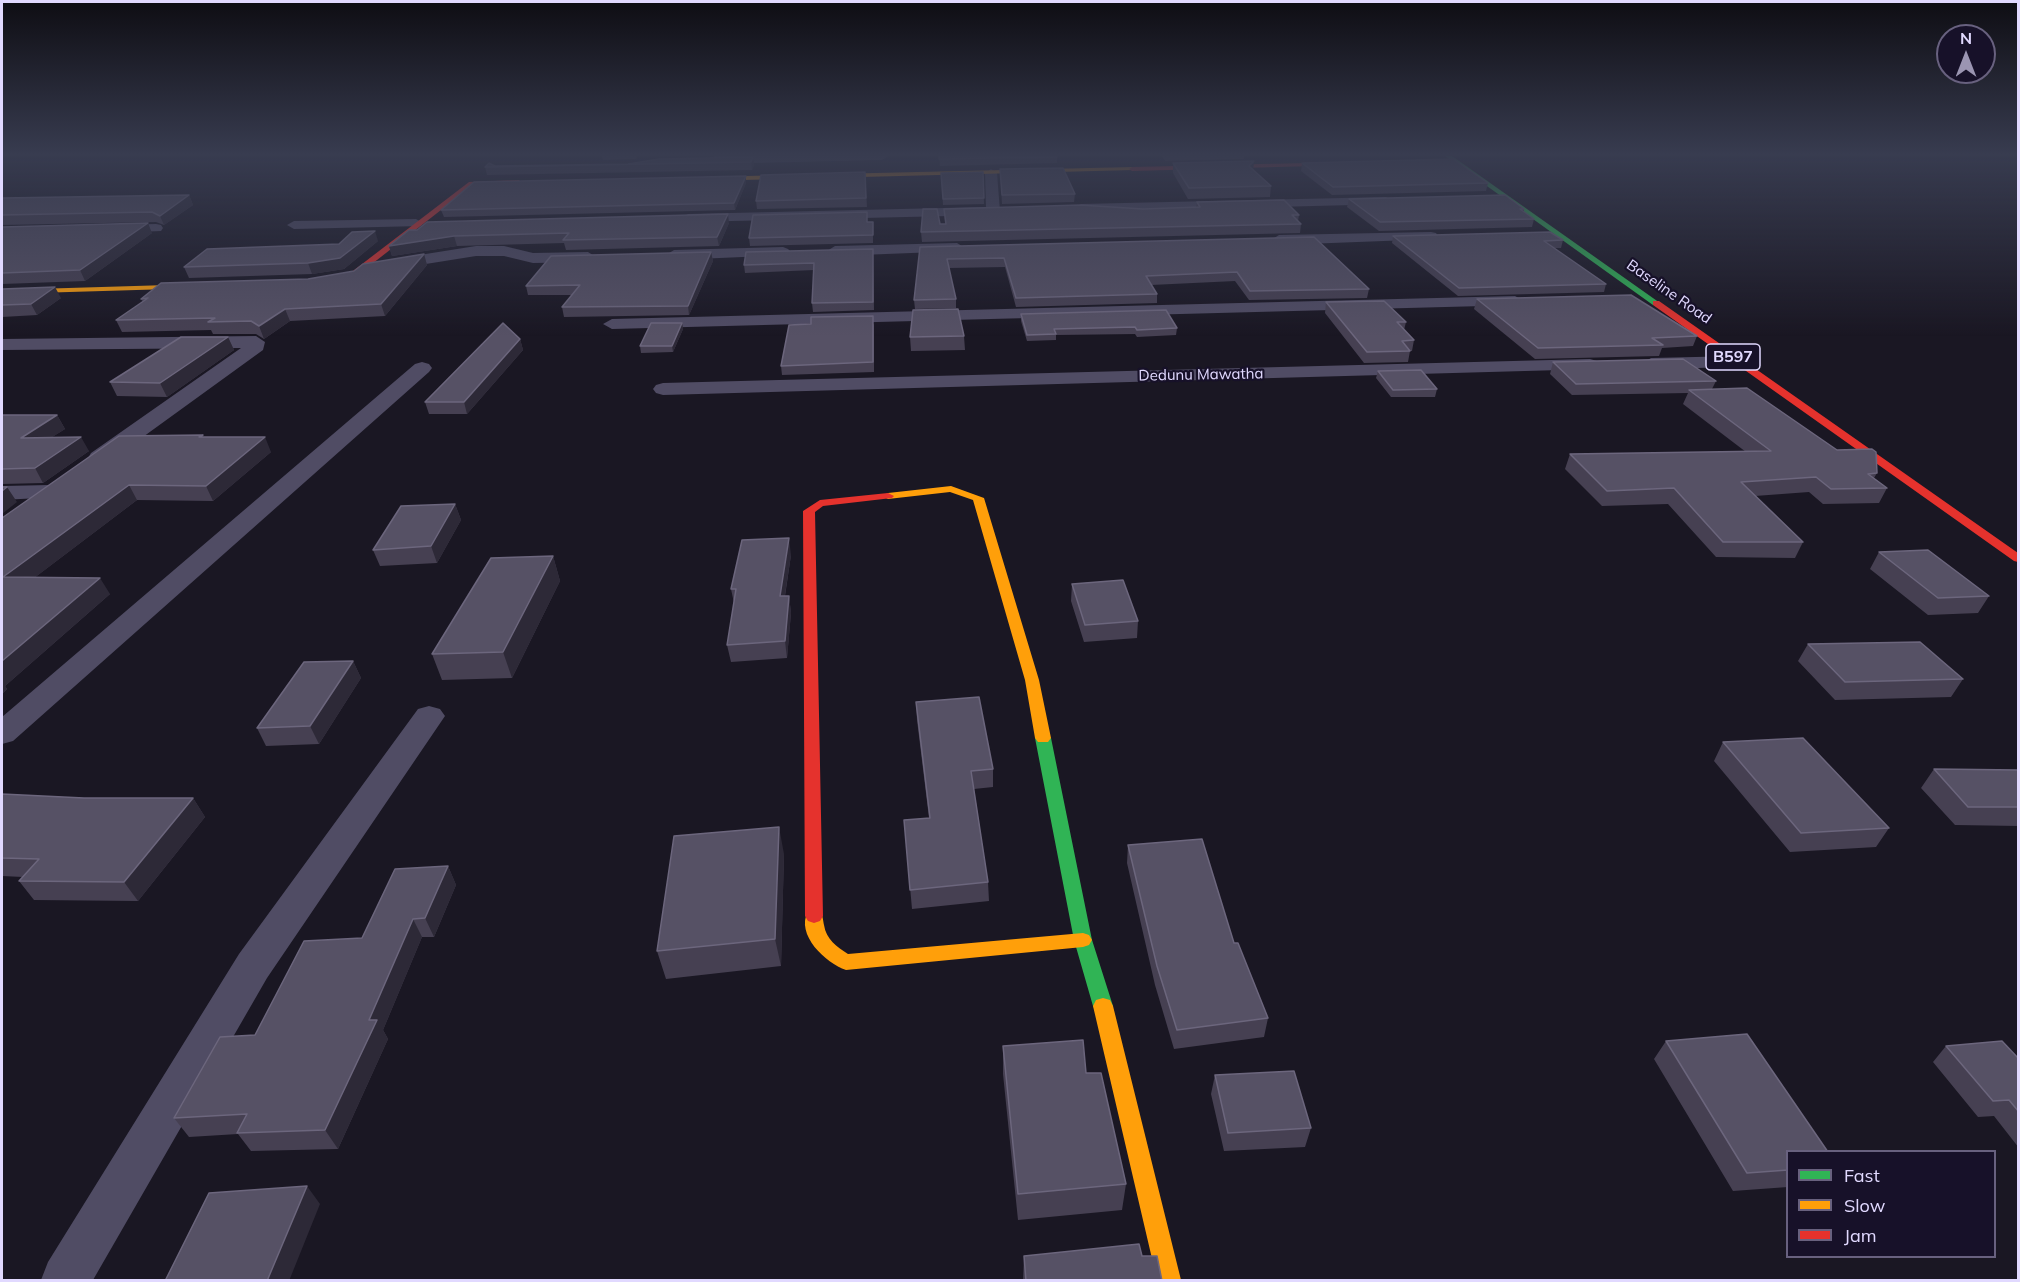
<!DOCTYPE html>
<html>
<head>
<meta charset="utf-8">
<style>
	body { margin:0 }
	#map { position:relative; width:2020px; height:1282px; overflow:hidden; background:#1a1723; font-family:Mulish,sans-serif }
	canvas { display:block }
	.frame { position:absolute; inset:0; border:3px solid #e1d9ff; pointer-events:none }
	.legend { position:absolute; left:1786px; top:1150px; width:210px; height:108px; box-sizing:border-box; background:#171129; border:2px solid #68617f; margin:0; padding:8px 10px; list-style:none; font-size:18px; color:#e1d9ff }
	.legend li { display:flex; align-items:center; gap:12px; height:30px }
	.legend b { width:30px; border:2px solid #68617f }
	.north { position:absolute; left:1936px; top:24px; width:60px; height:60px; box-sizing:border-box; background:#171129; border:2px solid #68617f; border-radius:50%; rotate:0deg; font-size:16px; font-weight:700; line-height:24px; text-align:center; color:#e1d9ff }
	.north::after { content:''; display:block; margin:auto; width:21px; height:27px; background:#9b95b2; clip-path:polygon(50% 0,100% 100%,50% 72%,0 100%) }
</style>
</head>
<body>
<div id="map">
<canvas width="2020" height="1282"></canvas>
<div class="frame"></div>
<ul class="legend">
<li><b style="height:8px;background:#30b455"></b>Fast</li>
<li><b style="height:8px;background:#ff9f0a"></b>Slow</li>
<li><b style="height:8px;background:#e5322d"></b>Jam</li>
</ul>
<div class="north">N</div>
</div>
<script>
const g = document.querySelector('canvas').getContext('2d');
g.lineJoin = 'round';
function fill(path, color) {
  g.fillStyle = color;
  g.fill(path, 'evenodd');
}
function strokePath(path, color, width, dash) {
  g.strokeStyle = color;
  g.lineWidth = width;
  g.lineCap = dash ? 'butt' : 'round';
  g.setLineDash(dash || []);
  g.stroke(path);
}
function write(font, color, halo, rows, align = 'center') {
  g.font = font + ' Mulish,sans-serif';
  g.lineWidth = 4.5;
  g.setLineDash([]);
  g.textBaseline = 'middle';
  g.strokeStyle = halo;
  g.fillStyle = color;
  for (const [text, x, y, turn = 0] of rows) {
    g.save();
    g.translate(x, y);
    g.rotate((+turn || 0) * Math.PI / 180);
    g.textAlign = isNaN(turn) ? turn : align;
    if (halo) g.strokeText(text, 0, 0);
    g.fillText(text, 0, 0);
    g.restore();
  }
}
fill(new Path2D(`
	M888,156L882,160L714,164L708,160L714,156Z
	M991,169L997,173L1000,211L993,215L688,222L681,218L688,214L986,207L985,173Z
	M1386,197L1393,201L1391,204L1081,212L1074,208L1081,204Z
	M416,219L423,223L421,226L294,229L287,225L294,221Z
	M156,224L161,225L163,228L161,231L112,233L105,229L112,225Z
	M1431,232L1436,233L1438,236L1436,239L1279,245L1271,240L1279,235Z
	M957,243L965,248L962,251L835,256L827,251L835,246Z
	M476,246H504L533,253L588,252L596,257L588,262L533,263L504,256H476L388,270L380,265L388,260Z
	M783,247L788,249L791,252L788,255L674,260L666,255L674,250Z
	M1515,296L1524,301L1521,305L612,329L603,324L612,319Z
	M256,336L265,342L263,350L107,463H91L88,458L91,453L241,348L2,350V339Z
	M1739,356L1749,362L1746,366L1651,370L1641,364L1651,358Z
	M1590,359L1597,361L1600,365L1597,369L663,395L656,393L653,389L656,385L663,383Z
	M422,362L429,364L432,368L429,372L13,741L2,744V717L415,364Z
	M50,485L58,487L62,492L58,497L2,500V486Z
	M429,706L440,709L445,716L267,978L93,1280H41L48,1262L239,954L418,709Z`), '#504c64');
fill(new Path2D(`
	M1445,156H1452L1660,303L1653,305Z
	M1043,733L1048,734L1051,738L1092,940L1113,1006L1110,1012L1103,1014L1096,1012L1093,1006L1074,940L1035,738L1038,734Z`), '#30b455');
fill(new Path2D(`
	M1132,167L1134,170L703,181L700,179L703,177Z
	M201,284L205,286L204,288L2,294V290Z
	M951,486L984,498L1039,680L1051,738L1048,742H1038L1035,738L1025,680L973,500L950,492L888,499L882,496L888,493Z
	M814,909L820,911C823,916 823,920 824,925C826,939 837,947 848,954L1083,933L1089,935L1092,940L1089,945L1083,947L846,970C826,963 795,935 808,911Z
	M1103,998L1110,1000L1113,1006L1181,1280H1157L1093,1006L1096,1000Z`), '#ff9f0a');
fill(new Path2D(`
	M1347,162L1349,165L1132,171L1129,169L1132,167Z
	M519,180L521,183L473,185L354,278L327,282L323,280L349,274L469,182Z
	M1653,301H1659L2018,553V562L2014,561L1653,305Z
	M888,493L894,496L892,498L823,506L815,512L823,916L820,921L814,923L808,921L805,916L803,511L820,500Z`), '#e5322d');
fill(new Path2D(`
	M602,156H637L636,159L603,160Z
	M939,156H1057V163L940,166Z
	M1162,156H1244V159L1165,161Z
	M753,157L754,165L752,170L487,175L485,167L495,166L628,164Z
	M1254,161L1253,170L1271,186L1270,197L1188,199L1173,173V163Z
	M1302,163L1488,183L1486,191L1332,195L1301,171Z
	M1000,169L1075,194L1074,202L1002,204Z
	M865,172L867,207L757,209L756,201Z
	M983,172L984,204L943,205L941,173Z
	M746,176V183L735,210L444,217L441,210Z
	M189,195L193,205L164,225L156,222L2,225V227V198Z
	M1349,199L1524,209V212L1534,219L1532,227L1379,231L1347,207Z
	M1197,202L1299,215L1298,221L1301,224L1300,233L922,242L921,232L940,224H945L944,209H1143L1196,207Z
	M867,222L873,229V243L750,246L749,238Z
	M729,223L719,246L566,250L564,243L457,246L392,256L389,246L409,230Z
	M2,227L152,233L85,281L2,284Z
	M1393,236L1563,240L1561,248H1554L1606,284L1604,292L1458,296L1392,243Z
	M1314,237L1369,289L1367,298L1249,300L1235,281L1151,285L1157,294V303L1016,307L1005,267L949,268L956,299V308L915,309L914,300L920,247Z
	M378,241L344,269L312,274L189,278L184,267Z
	M873,249L874,310L813,312L812,303L814,270L745,273L744,265Z
	M711,252L713,261L689,315L564,317L562,307L573,295H528L526,286Z
	M424,254L427,265L385,316L290,321L264,339L256,334H213L211,330L122,332L116,320L143,302L141,299L308,279L354,271Z
	M2,289L61,298L37,315L2,317Z
	M1477,299L1697,336L1693,346L1662,348L1659,356L1535,359L1474,309Z
	M1326,302L1406,322L1404,330L1414,340L1412,351H1410L1408,362L1364,363L1325,313Z
	M1021,314L1177,328L1176,335L1137,337L1135,334L1056,335V340L1027,341L1021,321Z
	M682,323L683,329L673,352L641,353L640,346Z
	M874,324V372L782,375L781,366Z
	M964,336L965,350L911,351L910,337Z
	M228,337L234,350L167,397L117,396L110,382Z
	M520,339L523,350L467,414H429L425,402Z
	M1553,362L1716,381L1712,389L1837,450L1877,473L1874,478L1887,488L1879,503L1823,504L1809,492L1755,496L1803,542L1795,558L1716,557L1668,504L1602,506L1565,469L1570,454L1746,452L1683,404L1688,393L1572,395L1550,374Z
	M1378,371L1437,389L1435,397H1391L1376,378Z
	M2,415H57L65,429L52,437L89,451L43,483L2,484Z
	M204,437L271,452L213,501L137,500L34,578L110,594L5,686L7,689L2,694V518Z
	M455,504L461,520L437,563L380,566L373,550Z
	M1879,552L1989,596L1978,613L1928,615L1870,569Z
	M791,555L785,596H789L791,613L787,658L731,662L727,645L734,603L731,589Z
	M553,556L560,581L512,678L442,680L432,654Z
	M1072,584L1138,621L1137,638L1084,642L1071,601Z
	M1808,644L1963,679L1951,697L1835,700L1798,661Z
	M353,661L361,678L319,744L266,746L257,728Z
	M916,702L993,769V787L974,789L988,882L989,901L912,909L904,820L929,818L917,720Z
	M1723,742L1889,828L1876,847L1790,852L1714,761Z
	M1934,769L2019,770V826L1955,825L1921,788Z
	M2,794L84,798H193L205,817L138,901L34,900L19,881L23,877L2,876Z
	M1128,845L1234,943L1268,1018L1264,1037L1174,1049L1155,985L1127,863Z
	M784,854L781,966L666,979L657,951Z
	M448,866L456,885L434,937H422L383,1030L388,1039L338,1149L251,1151L238,1134L189,1137L174,1118L362,938Z
	M1666,1041L1788,1152V1187L1733,1191L1654,1059Z
	M1003,1046L1086,1073L1126,1184L1122,1210L1018,1220L1003,1074Z
	M1946,1046L2019,1059V1148L1994,1116L1978,1117L1933,1062Z
	M1215,1075L1311,1128L1305,1147L1224,1151L1211,1094Z
	M1024,1256H1142L1162,1281H1023Z`), '#464052');
fill(new Path2D(`
	M753,157L754,165L752,170L751,162Z
	M1254,161L1253,171L1249,166Z
	M746,176V183L735,210L734,203Z
	M189,195L193,205L164,225L160,216Z
	M728,214L729,223L719,246L717,237Z
	M148,223L152,233L85,281L80,270Z
	M375,231L378,241L344,269L312,274L308,263Z
	M454,236L457,246L392,256L389,246Z
	M711,252L713,261L689,315L688,306Z
	M424,254L427,265L385,316L381,304Z
	M55,287L61,298L37,315L31,304Z
	M285,309L290,321L264,339L259,326Z
	M682,323L683,329L673,352L672,346Z
	M228,337L234,350L167,397L160,383Z
	M520,339L523,350L467,414L464,402Z
	M57,415L65,429L29,452L21,438Z
	M81,437L89,451L43,483L35,468Z
	M265,437L271,452L213,501L206,486Z
	M129,485L137,500L13,594L3,577Z
	M7,487L17,502L2,514V491Z
	M455,504L461,520L437,563L431,546Z
	M789,538L791,555L782,614L780,596Z
	M553,556L560,581L512,678L503,652Z
	M100,578L110,594L5,686L7,689L2,694V661Z
	M789,596L791,613L787,658L785,641Z
	M353,661L361,678L319,744L310,726Z
	M193,798L205,817L138,901L124,882Z
	M779,827L784,854L781,966L775,939Z
	M448,866L456,885L434,937L425,918Z
	M413,919L422,937L383,1030L388,1039L338,1149L325,1130L369,1020Z
	M307,1186L320,1204L289,1281H267Z`), '#2d2937');
const building = new Path2D(`
	M939,156H1057V157L939,159Z
	M753,157L751,162L485,167L489,163L495,166L628,164L659,159Z
	M1453,159L1488,183L1333,187L1302,163Z
	M1254,161L1249,166L1271,186L1189,188L1173,163Z
	M1063,168L1075,194L1002,195L1000,169Z
	M865,172L866,198L756,201L761,175Z
	M983,172L984,198L943,199L941,173Z
	M746,176L734,203L441,210L474,182Z
	M189,195L160,216L152,212L2,215V198Z
	M1505,195L1524,209H1520L1534,219L1380,222L1349,199Z
	M1284,200L1299,215H1292L1301,224L921,232L923,209H937L940,224H946L944,209L1080,205L1143,209L1200,207L1197,202Z
	M867,212V222H873V235L749,238L753,215Z
	M728,214L717,237L563,240L569,233L454,236L389,246L409,230H417L427,222Z
	M148,223L80,270L2,273V227Z
	M375,231L340,258L308,263L184,267L207,249L339,244L352,232Z
	M1550,232L1563,240L1544,241L1606,284L1459,288L1393,236Z
	M1314,237L1369,289L1250,291L1237,272L1146,276L1157,294L1016,298L1004,258L947,259L956,299L914,300L920,247Z
	M873,249V302L812,303L814,263L744,265L746,252Z
	M711,252L688,306L562,307L580,285L526,286L551,256Z
	M424,254L381,304L285,309L259,326L251,321L208,322L215,318L116,320L148,298L141,299L161,283L308,279L354,271L363,264Z
	M55,287L31,304L2,305V289Z
	M1631,295L1697,336L1652,338L1663,345L1538,348L1477,299Z
	M1384,301L1406,322H1397L1414,340L1402,341L1410,351L1367,352L1326,302Z
	M958,309L964,336L910,337L913,310Z
	M1166,310L1177,328L1137,330L1135,327L1054,329L1056,334L1027,335L1021,314Z
	M873,316V362L781,366L789,325L811,324V317Z
	M503,323L520,339L464,402H425Z
	M651,323H682L672,346H640Z
	M181,337H228L160,383L110,382Z
	M1683,359L1716,381L1576,384L1553,362Z
	M1421,370L1437,389L1393,390L1378,371Z
	M1747,388L1837,450L1872,449L1876,452L1877,473L1868,474L1887,488L1831,489L1816,477L1741,482L1803,542H1723L1674,488L1607,491L1570,454L1771,451L1689,390Z
	M2,415H57L21,438L81,437L35,468L2,469Z
	M203,435L199,437H265L206,486L129,485L3,577L100,578L2,661V518L119,436Z
	M2,487H7L2,491Z
	M455,504L431,546L373,550L401,506Z
	M789,538L780,596H789L785,641L727,645L736,589H731L742,540Z
	M1928,550L1989,596L1938,598L1879,552Z
	M553,556L503,652L432,654L491,558Z
	M1123,580L1138,621L1085,625L1072,584Z
	M1920,642L1963,679L1845,682L1808,644Z
	M353,661L310,726L257,728L304,662Z
	M979,697L993,769L971,771L988,882L910,890L904,820L930,818L916,702Z
	M1803,738L1889,828L1801,833L1723,742Z
	M1934,769L2019,770V807H1968Z
	M2,794L84,798H193L124,882L19,881L39,859L2,858Z
	M779,827L775,939L657,951L674,836Z
	M1202,839L1234,943H1238L1268,1018L1177,1030L1157,966L1128,845Z
	M448,866L425,918L413,919L369,1020H377L325,1130L237,1133L247,1114L174,1118L220,1037L255,1035L304,941L362,938L395,869Z
	M1747,1034L1828,1152H1788V1170L1747,1173L1666,1041Z
	M1083,1040L1086,1073H1101L1126,1184L1018,1194L1003,1046Z
	M2002,1041L2019,1059V1112L2009,1100L1993,1101L1946,1046Z
	M1294,1071L1311,1128L1228,1133L1215,1075Z
	M307,1186L267,1281H165L209,1193Z
	M1139,1244L1142,1256H1157L1162,1281H1026L1024,1256Z`);
fill(building, '#565165');
strokePath(building, '#6c667d', 1.5);
const sky = g.createLinearGradient(0, 0, 0, 336);
sky.addColorStop(0, '#0e0d13');
sky.addColorStop(0.46, '#383c50');
sky.addColorStop(1, '#383c5000');
g.fillStyle = sky;
g.fillRect(0, 0, 2020, 336);
write('15px', '#e1d9ff', '#171129', [
	["Baseline Road",1669,292,35],
	["Dedunu Mawatha",1201,375,-1]
]);
for (const [x, y, w] of [
	[1733,357,54]
]) {
  const box = new Path2D();
  box.roundRect(x - w / 2, y - 13, w, 26, 4.5);
  g.fillStyle = '#171129';
  g.fill(box);
  strokePath(box, '#e1d9ff', 1.5);
}
write('bold 16px', '#e1d9ff', null, [
	["B597",1733,357]
]);
</script>
</body>
</html>
